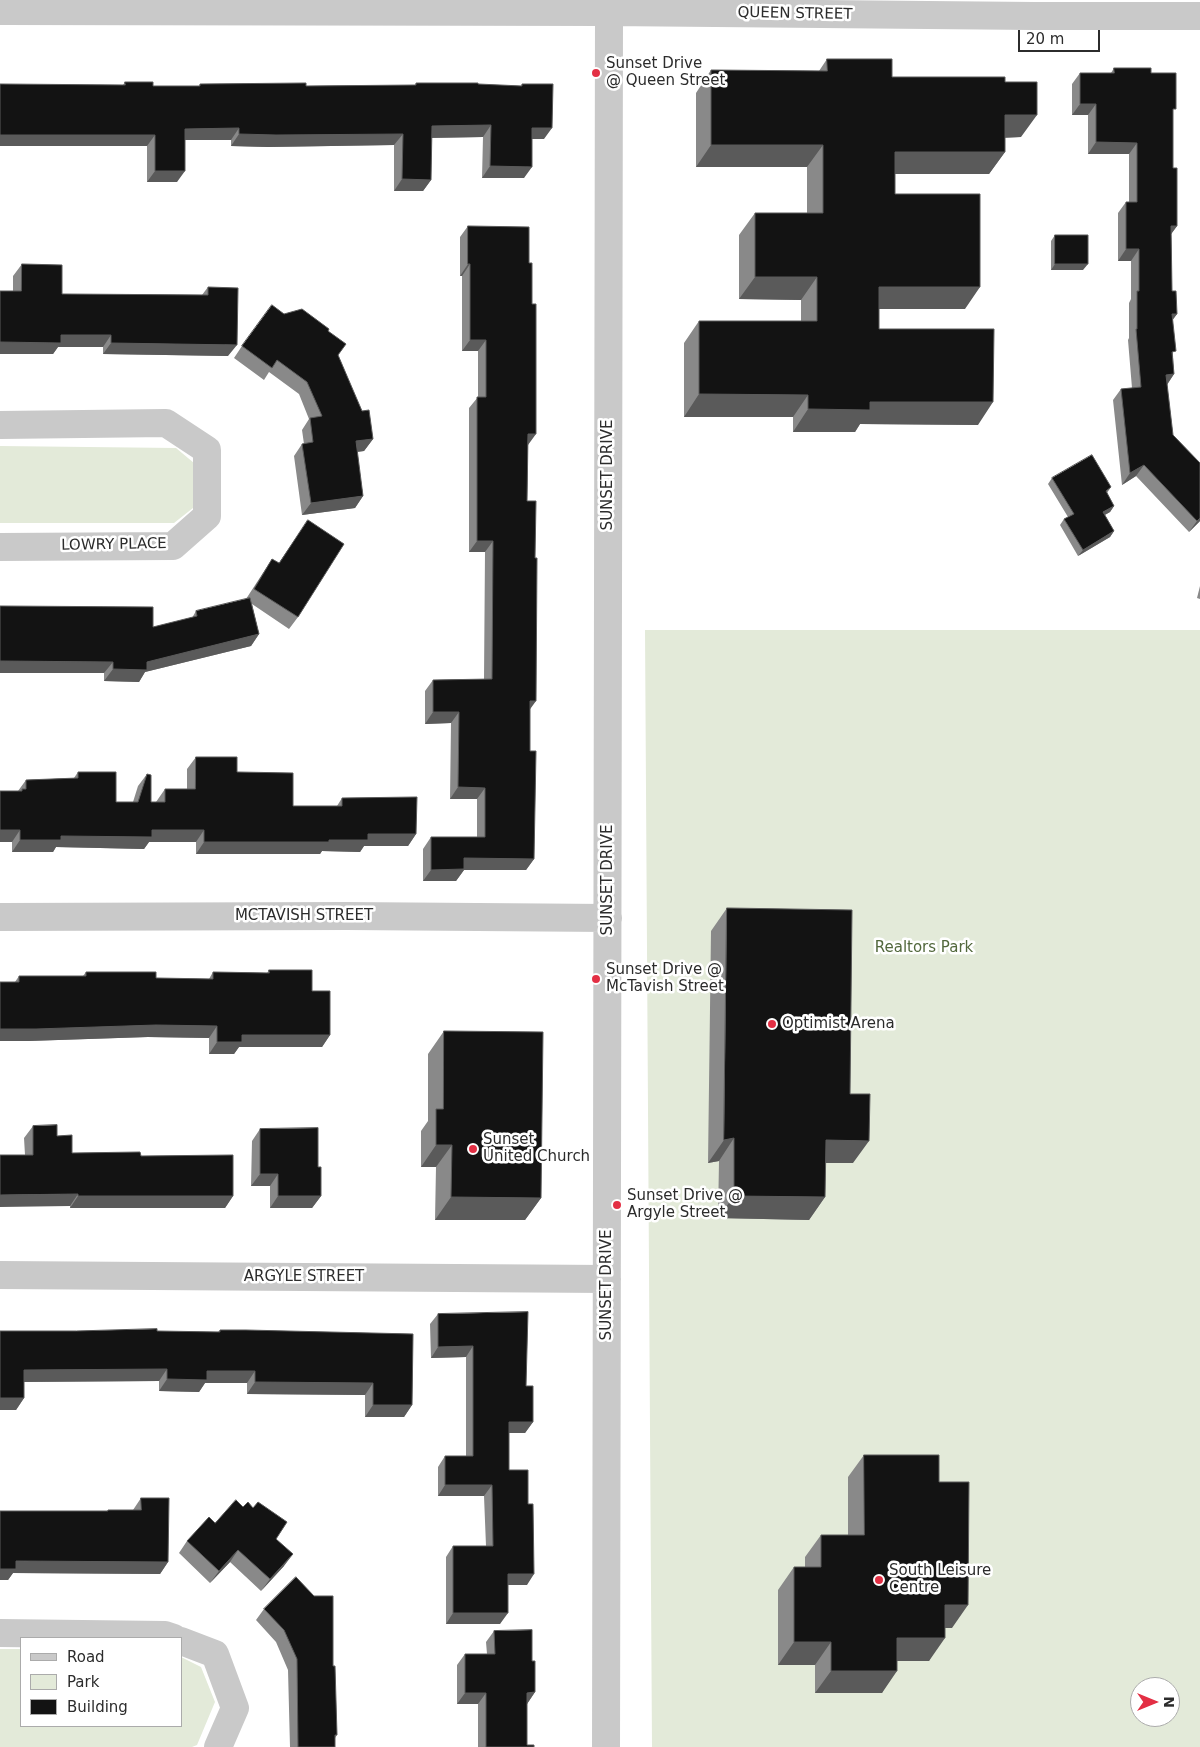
<!DOCTYPE html>
<html>
<head>
<meta charset="utf-8">
<style>
	body { margin:0 }
	#map { position:relative; width:1200px; height:1747px; overflow:hidden; background:#fff; font-family:"DejaVu Sans",sans-serif }
	canvas { display:block }
	.legend { position:absolute; left:20px; top:1637px; width:162px; height:90px; box-sizing:border-box; background:#fff; border:1px solid #ababab; margin:0; padding:6px 9px; list-style:none; font-size:15px; color:#2c2c2c }
	.legend li { display:flex; align-items:center; gap:10px; height:25px }
	.legend b { width:25px; border:1px solid #ababab }
	.north { position:absolute; left:1130px; top:1677px; width:50px; height:50px; box-sizing:border-box; background:#fff; border:1px solid #ababab; border-radius:50%; rotate:90deg; font-size:14px; font-weight:700; line-height:20px; text-align:center; color:#2c2c2c }
	.north::after { content:''; display:block; margin:auto; width:18px; height:22px; background:#e32f44; clip-path:polygon(50% 0,100% 100%,50% 72%,0 100%) }
	.scale { position:absolute; left:1018px; top:30px; width:82px; height:22px; box-sizing:border-box; border:2px solid #2c2c2c; border-top:0; padding-left:6px; font-size:15px; line-height:18px; white-space:nowrap; color:#2c2c2c; -webkit-text-stroke:4px #fff; paint-order:stroke }
</style>
</head>
<body>
<div id="map">
<canvas width="1200" height="1747"></canvas>
<ul class="legend">
<li><b style="height:6px;background:#c9c9c9"></b>Road</li>
<li><b style="height:14px;background:#e3ead9"></b>Park</li>
<li><b style="height:14px;background:#131313"></b>Building</li>
</ul>
<div class="north">N</div>
<div class="scale">20 m</div>
</div>
<script>
const g = document.querySelector('canvas').getContext('2d');
g.lineJoin = 'round';
function fill(path, color) {
  g.fillStyle = color;
  g.fill(path, 'evenodd');
}
function strokePath(path, color, width, dash) {
  g.strokeStyle = color;
  g.lineWidth = width;
  g.lineCap = dash ? 'butt' : 'round';
  g.setLineDash(dash || []);
  g.stroke(path);
}
function write(font, color, halo, rows, align = 'center') {
  g.font = font + ' "DejaVu Sans",sans-serif';
  g.lineWidth = 5;
  g.setLineDash([]);
  g.textBaseline = 'middle';
  g.strokeStyle = halo;
  g.fillStyle = color;
  for (const [text, x, y, turn = 0] of rows) {
    g.save();
    g.translate(x, y);
    g.rotate((+turn || 0) * Math.PI / 180);
    g.textAlign = isNaN(turn) ? turn : align;
    if (halo) g.strokeText(text, 0, 0);
    g.fillText(text, 0, 0);
    g.restore();
  }
}
fill(new Path2D(`
	M0,446L176,448L194,463L193,508L174,523H0Z
	M645,630H1200V1747H652ZM1140,1687H1170V1717H1140Z
	M0,1649H21V1726H181V1657L201,1667L215,1702L197,1745L192,1747H0Z`), '#e3ead9');
strokePath(new Path2D(`
	M0,11L609,12L1034,16H1200
	M0,425L166,423L207,450V516L173,546L0,547
	M0,917L346,916L608,918
	M0,1275L607,1279
	M0,1633L165,1635L174,1638
	M181,1641L215,1654L235,1708L218,1747
	M606,1747L609,12`), '#c9c9c9', 28);
fill(new Path2D(`
	M827,59L892,77L1005,82L1021,137L1005,138V152L989,174H895V194L965,309H879V329L978,425L860,424L855,432H793V417H684V343L699,321H801V300L739,299V235L755,213H807V167H696V93L711,70L819,71Z
	M1114,68L1151,73L1173,113V168L1177,226L1171,234L1172,291L1177,314L1173,319V355L1174,374L1167,385L1173,435L1200,521L1189,532L1136,476L1122,485L1113,400L1121,389L1132,388L1128,340L1129,338V303L1131,299V261H1118V213L1126,202H1129V154H1088V115H1072V84L1080,73H1111Z
	M125,82L153,86H199L200,84L306,86L415,85L416,83L521,86L522,84L544,139H532L524,178H482L483,137L431,138V180L423,191H394V145L268,147L231,146V140H185L177,182H147V146L123,85Z
	M468,226L528,445L527,501L530,751L534,859L526,870H464L456,881H423V849L431,837H477V799H450L451,723L425,724V691L433,680L484,679L485,552H469V408L478,397V351H462V276H460V237Z
	M1055,235L1083,270H1051V241Z
	M22,264L62,294L202,295L208,287L228,356L103,354V347H58L53,354H0V291H13V276Z
	M328,331L373,439L364,451L357,452L363,496L355,508L302,515L294,456L302,444H304L302,430L309,419L299,394L269,372L264,380L234,358L242,346Z
	M1052,478L1111,487L1107,493L1114,506L1110,512L1105,515L1114,531L1110,537L1078,556L1060,525L1064,519L1068,517L1048,484Z
	M308,520L298,617L289,629L252,604L259,634L251,646L145,672L139,682L104,681V673H0V606L153,627L192,618L196,611L246,599L272,559L279,563Z
	M1200,586V599L1197,598Z
	M196,757L237,772L293,806H337L342,798L416,834L408,846H364L360,852L322,851L320,854H196V842H149L144,849L56,847L53,852H12V842H0V791H18L26,780L74,778L78,772L116,802H133L138,786L147,774L151,802H156L165,789H187V769Z
	M727,908L850,1094L853,1163H825V1197L809,1220L718,1218L719,1161L708,1163L711,931Z
	M269,970L312,991L330,1035L322,1047H239L234,1054H209V1038L148,1037L28,1041H0L15,982L19,976H83L86,972L156,978L209,979L213,972L267,973Z
	M444,1031L541,1198L525,1220H435L436,1167H421V1131L428,1121V1054Z
	M33,1126L57,1136L72,1153L141,1156L233,1196L225,1208H70V1206L25,1155L24,1138Z
	M260,1129L321,1196L312,1208H270V1186H251L252,1141Z
	M438,1314L526,1386L533,1422L525,1433H509V1470L527,1585H508L500,1624H446V1557L453,1546H486L484,1496H438V1467L445,1456H466V1357L431,1358L430,1324Z
	M220,1330L413,1334L412,1405L404,1417H365V1395L247,1394V1383H205L199,1392L159,1391V1381L24,1382V1398L16,1410L0,1331L218,1332Z
	M864,1455L939,1482L952,1628H945L929,1661H897L882,1693H815V1665H778V1590L794,1567H805V1557L821,1535H848V1477Z
	M141,1498L168,1562L160,1574L13,1573L8,1580H0L107,1511L108,1510H133Z
	M215,1523L276,1539L284,1566L261,1591L230,1562L210,1583L179,1553L187,1541Z
	M264,1609L333,1666L337,1735L335,1738V1747H290L288,1670L276,1642L256,1620Z
	M494,1631L532,1661L535,1692L527,1704V1745L534,1747H478V1704H457V1665L465,1654H487L486,1642Z`), '#898989');
fill(new Path2D(`
	M1080,104H1096L1088,115H1072Z
	M1005,115H1037L1021,137L989,138Z
	M491,125L483,137L424,138L432,126Z
	M239,128L231,140H177L185,129Z
	M532,128H552L544,139H524Z
	M239,134H403L394,145L268,147L231,146Z
	M0,135H155L147,146H0Z
	M1096,142L1137,143L1129,154H1088Z
	M711,145H823L807,167H696Z
	M895,152H1005L989,174H880Z
	M490,166L532,167L524,178H482Z
	M155,171H185L177,182H147Z
	M402,179L431,180L423,191H394Z
	M1171,226H1177L1169,237Z
	M1126,249H1139L1131,261H1118Z
	M468,264H470L462,276H460Z
	M1055,264H1088L1083,270H1051Z
	M755,277H817L801,300L739,299Z
	M879,287H980L965,309H863Z
	M1172,314H1177L1169,325Z
	M61,335H111L103,347H58L53,354H0V342Z
	M470,340H486L478,351H462Z
	M111,343L237,345L228,356L103,354Z
	M1174,374L1166,386V375Z
	M699,394L808,395L793,417H684Z
	M870,402H993L978,425L860,424L855,432H793L808,409Z
	M528,434H536L528,445Z
	M373,439L364,451L347,453L356,441Z
	M1144,465L1136,476L1122,485L1130,473Z
	M363,496L355,508L302,515L311,503Z
	M1114,506L1110,512L1099,518L1103,512Z
	M1200,518V521L1189,532L1197,521Z
	M1114,531L1110,537L1078,556L1083,550Z
	M477,541H493L485,552H469Z
	M259,634L251,646L145,672L139,682L104,681L113,669Z
	M0,661L113,662L104,673H0Z
	M530,701H536L528,712Z
	M433,712H459L451,723L425,724Z
	M458,787L485,788L477,799H450Z
	M0,830H20L12,842H0Z
	M152,830H204L196,842H149L144,849L56,847L53,852H12L20,840L61,836Z
	M368,834H416L408,846H364L360,852L322,851L320,854H196L204,842L329,840Z
	M464,858L534,859L526,870H464L456,881H423L431,870Z
	M156,1025L217,1026L209,1038L148,1037L28,1041H0V1029Z
	M242,1035H330L322,1047H239L234,1054H209L217,1042Z
	M734,1138L719,1161L708,1163L724,1140Z
	M826,1140L869,1141L853,1163H810Z
	M436,1145H452L436,1167H421Z
	M260,1174H278L270,1186H251Z
	M78,1194L70,1206L0,1207V1195Z
	M78,1196H233L225,1208H70Z
	M278,1196H321L312,1208H270Z
	M734,1196L825,1197L809,1220L718,1218Z
	M451,1197L541,1198L525,1220H435Z
	M473,1346L466,1357L431,1358L438,1347Z
	M167,1369L159,1381L16,1382L24,1370Z
	M207,1371H255L247,1383H205L199,1392L159,1391L167,1379Z
	M255,1382L373,1383L365,1395L247,1394Z
	M0,1398H24L16,1410H0Z
	M373,1405H412L404,1417H365Z
	M509,1422H533L525,1433H502Z
	M445,1485H492L484,1496H438Z
	M238,1550L230,1562L210,1583L219,1571Z
	M293,1554L284,1566L261,1591L270,1579Z
	M16,1561L168,1562L160,1574L13,1573L8,1580H0V1569Z
	M508,1574H534L527,1585H500Z
	M945,1605H968L952,1628H929Z
	M453,1613H508L500,1624H446Z
	M897,1638H945L929,1661H882Z
	M794,1642H831L815,1665H778Z
	M831,1671H897L882,1693H815Z
	M535,1692L527,1704V1693Z
	M465,1693H486L478,1704H457Z`), '#5a5a5a');
const building = new Path2D(`
	M827,59H892V77H1005V82H1037V115H1005V152H895V194H980V287H879V329H994L993,402H870V410L808,409V395L699,394V321H817V277H755V213H823V145H711V70L827,71Z
	M1114,68H1151V73H1176V109H1173V168H1177V226H1171L1172,291H1176L1177,314H1172L1176,351L1172,352L1174,374L1166,375L1173,435L1200,463V518L1197,521L1144,465L1130,473L1121,389L1141,387L1136,329H1137V291H1139V249H1126V202H1137V143L1096,142V104H1080V73H1114Z
	M125,82H153V86H200V84L306,83V86L416,85V83H478V84L522,86V84H553L552,128H532V167L490,166L491,125L432,126L431,180L402,179L403,134L276,135L239,134V128L185,129V171H155V135H0V84L125,85Z
	M468,226L529,227V263H532V304H536V434H528L527,501H536L535,558H537L536,701H530V751H536L534,859L464,858V869L431,870V837H485V788L458,787L459,712H433V680L492,679L493,541H477V397H486V340H470V264H468Z
	M1055,235H1088V264H1055Z
	M22,264L62,265V294L208,295V287L238,288L237,345L111,343V335H61V343L0,342V291H21Z
	M272,305L284,314L302,309L329,329L328,331L346,344L338,355L362,411L369,410L373,439L356,441L363,496L311,503L302,444L313,442L310,418L322,416L307,382L277,360L272,368L242,346Z
	M1092,455L1111,487L1106,491L1114,506L1103,512L1114,531L1083,550L1064,519L1074,514L1052,478Z
	M308,520L344,544L298,617L254,589L272,559L279,563Z
	M250,598L259,634L147,662V670L113,669V662L0,661V606L153,607V627L197,616L196,611Z
	M196,757H237V772L293,773V806H342V798L417,797L416,834H368V840H329V842H204V830H152V837L61,836V840H20V830H0V791H22V789H26V780L78,778V772H116V802H138L147,774L151,775V802H165V789H195Z
	M727,908L852,910L850,1094H870L869,1141L826,1140L825,1197L734,1196V1138L724,1140Z
	M269,970H312V991H330V1035H242V1042H217V1026L156,1025L36,1029H0V982H19V976H86V972H156V978L213,979V972L269,973Z
	M444,1031L543,1032L541,1198L451,1197L452,1145H436V1109H443Z
	M57,1125V1136L72,1135V1153L140,1152L141,1156L233,1155V1196H78V1194L0,1195V1155H33V1126Z
	M318,1128V1167H321V1196H278V1174H260V1129Z
	M528,1312L526,1386H533V1422H509V1470H528V1504H533L534,1574H508V1613H453V1546H493L492,1485H445V1456H473V1346L438,1347V1314Z
	M157,1329V1331L220,1332V1330H246L413,1334L412,1405H373V1383L255,1382V1371H207V1380L167,1379V1369L24,1370V1398H0V1331H76Z
	M864,1455H939V1482H969L968,1605H945V1638H897V1671H831V1642H794V1567H821V1535H864Z
	M141,1498H169L168,1562L16,1561V1569H0V1511H108V1510H141Z
	M236,1500L243,1507L248,1502L253,1508L258,1502L287,1522L276,1539L293,1554L270,1579L238,1550L219,1571L187,1541L209,1517L215,1523Z
	M296,1577L314,1596H333V1666H335L337,1735H335V1747H298L297,1659L284,1630L264,1609Z
	M532,1630V1661H535V1692L527,1693V1745H534V1747H486V1693H465V1654H495L494,1631Z`);
fill(building, '#131313');
strokePath(building, '#5a5a5a', 1);
for (const [x, y, r, color] of [
	[596,73,5,"#e32f44"],
	[596,979,5,"#e32f44"],
	[772,1024,5,"#e32f44"],
	[473,1149,5,"#e32f44"],
	[617,1205,5,"#e32f44"],
	[879,1580,5,"#e32f44"]
]) {
  const dot = new Path2D();
  dot.arc(x, y, r, 0, 2 * Math.PI);
  g.fillStyle = color;
  g.fill(dot);
  strokePath(dot, '#fff', 2);
}
write('15px', '#2c2c2c', '#fff', [
	["QUEEN STREET",795,14,1],
	["SUNSET DRIVE",608,475,-90],
	["LOWRY PLACE",114,545,-1],
	["SUNSET DRIVE",608,880,-90],
	["MCTAVISH STREET",304,916],
	["ARGYLE STREET",304,1277],
	["SUNSET DRIVE",607,1285,-90]
]);
write('15px', '#2c2c2c', '#fff', [
	["Sunset Drive",606,64],
	["@ Queen Street",606,81],
	["Sunset Drive @",606,970],
	["McTavish Street",606,987],
	["Optimist Arena",782,1024],
	["Sunset",483,1140],
	["United Church",483,1157],
	["Sunset Drive @",627,1196],
	["Argyle Street",627,1213],
	["South Leisure",889,1571],
	["Centre",889,1588]
], 'left');
write('15px', '#51673b', '#fff', [
	["Realtors Park",924,948]
]);
</script>
</body>
</html>
